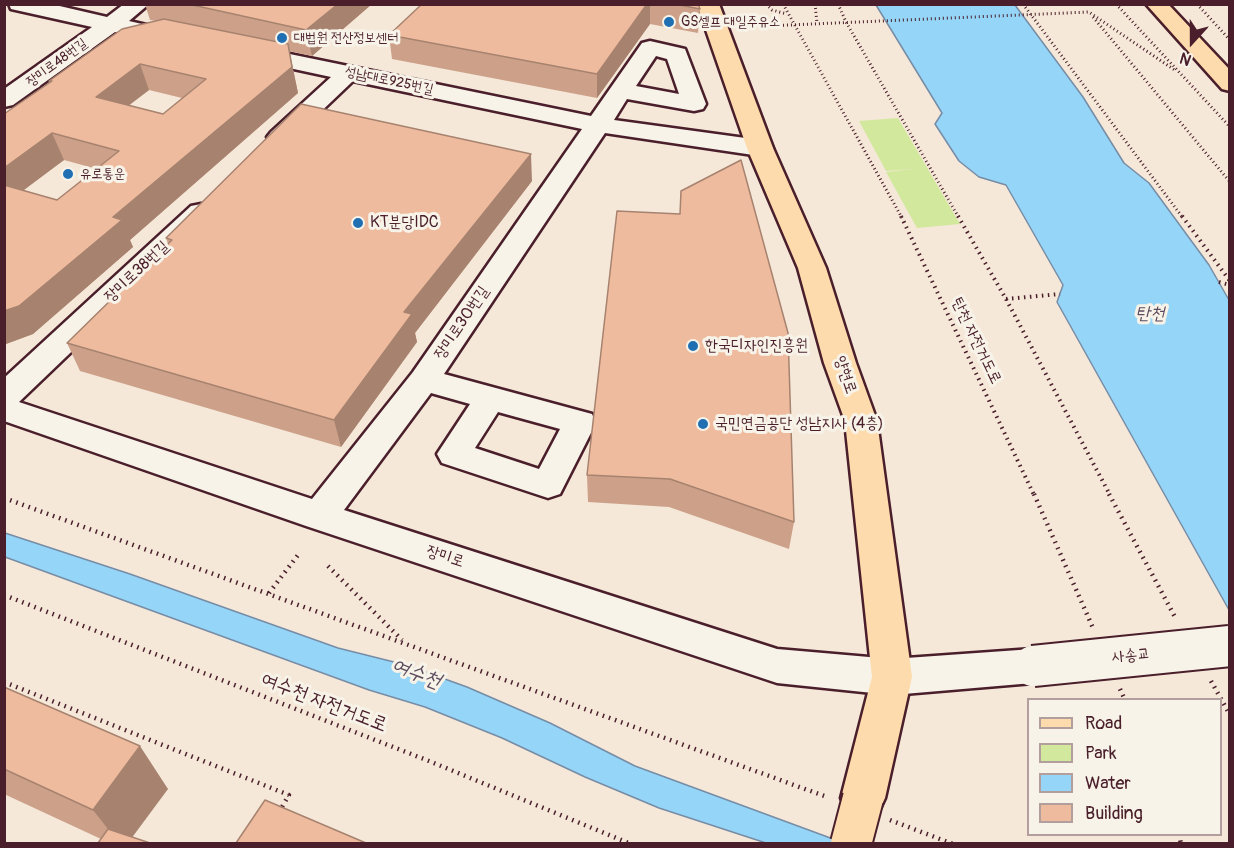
<!DOCTYPE html>
<html>
<head>
<meta charset="utf-8">
<style>
	body { margin:0 }
	#map { position:relative; width:1234px; height:848px; overflow:hidden; background:#f5e8d9; font-family:Pangolin,sans-serif }
	canvas { display:block }
	.frame { position:absolute; inset:0; border:6px solid #4a1f2b; pointer-events:none }
	.legend { position:absolute; left:1027px; top:698px; width:195px; height:138px; box-sizing:border-box; background:#f7f3e8; border:2px solid #b29e9c; margin:0; padding:8px 10px; list-style:none; font-size:18px; color:#4a1f2b }
	.legend li { display:flex; align-items:center; gap:12px; height:30px }
	.legend b { width:30px; border:2px solid #b29e9c }
	.north { position:absolute; left:1162px; top:12px; width:60px; height:60px; -webkit-text-stroke:4px #f7f3e8; paint-order:stroke; rotate:201deg; font-size:16px; font-weight:700; line-height:24px; text-align:center; color:#4a1f2b }
	.north::after { content:''; display:block; margin:auto; width:21px; height:27px; background:#4a1f2b; clip-path:polygon(50% 0,100% 100%,50% 72%,0 100%) }
</style>
</head>
<body>
<div id="map">
<canvas width="1234" height="848"></canvas>
<div class="frame"></div>
<ul class="legend">
<li><b style="height:8px;background:#fedbac"></b>Road</li>
<li><b style="height:16px;background:#d1e89d"></b>Park</li>
<li><b style="height:16px;background:#95d5f7"></b>Water</li>
<li><b style="height:16px;background:#eebb9f"></b>Building</li>
</ul>
<div class="north">N</div>
</div>
<script>
const g = document.querySelector('canvas').getContext('2d');
g.lineJoin = 'round';
function fill(path, color) {
  g.fillStyle = color;
  g.fill(path, 'evenodd');
}
function strokePath(path, color, width, dash) {
  g.strokeStyle = color;
  g.lineWidth = width;
  g.lineCap = dash ? 'butt' : 'round';
  g.setLineDash(dash || []);
  g.stroke(path);
}
function write(font, color, halo, rows, align = 'center') {
  g.font = font + ' Pangolin,"Poor Story",sans-serif';
  g.lineWidth = 6;
  g.setLineDash([]);
  g.textBaseline = 'middle';
  g.strokeStyle = halo;
  g.fillStyle = color;
  for (const [text, x, y, turn = 0] of rows) {
    g.save();
    g.translate(x, y);
    g.rotate((+turn || 0) * Math.PI / 180);
    g.textAlign = isNaN(turn) ? turn : align;
    if (halo) g.strokeText(text, 0, 0);
    g.fillText(text, 0, 0);
    g.restore();
  }
}
fill(new Path2D(`
	M898,118L960,224L917,228L886,172L913,169L886,171L859,121Z`), '#d1e89d');
const water = new Path2D(`
	M876,5H1015L1083,97L1124,163L1149,183L1209,265L1229,300V610L1057,302L1063,285L1006,185L979,177L959,161L935,124L942,113Z
	M5,533L130,574L338,648L406,665L467,687L550,723L635,766L844,843H766L659,808L585,777L502,738L425,707L369,690L5,557Z`);
fill(water, '#95d5f7');
strokePath(water, '#778ca5', 1.5);
const minor = new Path2D(`
	M9,4H51L107,17L124,4H149L129,21L177,32L180,37L177,42L169,44L115,32L13,105L4,107V89L92,27L11,9Z
	M650,41L685,49L706,104L703,109L694,111L627,99L614,120L760,140L769,143L773,148L769,153L760,156L605,133L444,374L592,414L596,423L560,494L548,498L442,463L437,454L470,404L431,393L344,510L777,649L892,659L1033,649L1047,654L1053,666L1047,678L1033,683L892,695L777,683L306,526L4,421V378L191,206L201,204L211,206L215,212L211,218L19,402L312,499L413,372L582,129L353,81L289,142L280,145L271,142L267,137L271,132L331,77L238,57L235,52L238,47L246,45L591,116L642,43ZM656,56L667,59L679,94L636,86ZM498,412L560,429L539,469L475,448Z`);
const major = new Path2D(`
	M697,4H719L773,148L826,268L856,363L877,421L912,677L885,798L878,813L863,819L848,813L841,798L872,677L845,421L824,363L798,268L747,148Z
	M1146,4H1168L1230,70V91L1222,89Z`);
strokePath(minor, '#4a1f2b', 5);
strokePath(major, '#4a1f2b', 5);
strokePath(new Path2D(`
	M766,4L772,10L787,14
	M783,4L902,218
	M815,4L817,23
	M838,4L846,22L959,218
	M1023,4L1183,218
	M1116,4L1230,127
	M1197,4L1230,40
	M1093,17L1230,182
	M743,27L1089,12L1176,71`), '#4a1f2b', 3, [1, 3]);
strokePath(new Path2D(`
	M901,216L1034,495
	M958,216L1006,299L1110,495
	M1182,216L1230,281
	M1219,282L1230,285
	M1006,299L1060,294`), '#4a1f2b', 4, [1.5, 4.5]);
strokePath(new Path2D(`
	M1034,494L1093,628
	M1109,494L1175,617
	M4,498L827,797
	M328,566L402,640
	M269,593L298,555
	M4,595L429,761L631,844
	M1211,681L1230,715
	M4,682L289,795L279,812
	M1120,689L1125,700
	M890,820L953,844
	M1179,834L1181,844`), '#4a1f2b', 4.5, [1.5, 5]);
fill(minor, '#f7f3e8');
fill(major, '#fedbac');
const minorBridge = new Path2D(`
	M1033,666L1230,646`);
const majorBridge = new Path2D(`
	M851,844L863,798`);
strokePath(minorBridge, '#4a1f2b', 44, []);
strokePath(majorBridge, '#4a1f2b', 44, []);
strokePath(minorBridge, '#f7f3e8', 40);
strokePath(majorBridge, '#fedbac', 40);
fill(new Path2D(`
	M145,4H372L312,56L289,51L298,93L130,240L133,247L33,334L6,344H4V114L50,83L49,81L156,21L150,20ZM149,90L182,98L163,114L129,105ZM64,160L97,169L57,200L23,190Z
	M422,4H698L700,9L698,33L650,24L597,98L392,59L389,35Z
	M532,181L415,333L417,342L341,447L80,371L67,343L168,244L166,238Z
	M617,211L794,522L789,549L669,507L588,502L587,475Z
	M4,687L168,789L101,839L4,794Z`), '#cda189');
fill(new Path2D(`
	M338,4H372L312,56L306,30Z
	M647,4H650V24L597,98V74Z
	M288,44L298,93L130,240L133,247L33,334L6,344L4,341V311L113,217Z
	M140,64L149,90L106,123L96,97Z
	M52,133L64,160L4,205V168Z
	M531,154L532,181L415,333L417,342L341,447L334,420L404,312Z
	M140,746L168,789L128,843H119L93,810Z`), '#a7836f');
const building = new Path2D(`
	M188,4H338L306,30Z
	M422,4H647L597,74L389,35Z
	M675,4H698L700,9Z
	M164,19L288,44L292,67L113,217L122,220L19,306L4,311V185L57,200L119,151L52,133L4,168V114L52,81H49L122,29ZM140,64L206,79L163,114L96,97Z
	M301,104L531,154L404,312L412,314L334,420L67,343L172,240L166,238Z
	M741,160L788,333L794,522L670,479L587,475L617,211L680,214L681,191Z
	M4,687L140,746L93,810L4,769Z
	M265,800L366,843H236Z
	M108,829L150,843H98Z`);
fill(building, '#eebb9f');
strokePath(building, '#a7836f', 1.5);
for (const [x, y, r, color] of [
	[669,22,6,"#1f6fb2"],
	[282,38,6,"#1f6fb2"],
	[68,174,6,"#1f6fb2"],
	[358,223,6,"#1f6fb2"],
	[693,346,6,"#1f6fb2"],
	[703,424,6,"#1f6fb2"]
]) {
  const dot = new Path2D();
  dot.arc(x, y, r, 0, 2 * Math.PI);
  g.fillStyle = color;
  g.fill(dot);
  strokePath(dot, '#f7f3e8', 2);
}
write('14px', '#4a1f2b', '#f7f3e8', [
	["GS셀프 대일주유소",681,22],
	["대법원 전산정보센터",294,38],
	["유로통운",80,174]
], 'left');
write('14px', '#4a1f2b', '#f7f3e8', [
	["장미로48번길",57,63,-36],
	["성남대로925번길",389,81,12]
]);
write('16px', '#4a1f2b', '#f7f3e8', [
	["KT분당IDC",370,223],
	["한국디자인진흥원",705,346],
	["국민연금공단 성남지사 (4층)",715,424]
], 'left');
write('16px', '#4a1f2b', '#f7f3e8', [
	["장미로38번길",137,272,-43],
	["장미로30번길",462,323,-56],
	["탄천 자전거도로",976,341,64],
	["양현로",845,375,71],
	["장미로",445,557,18],
	["사송교",1131,656,-6]
]);
write('italic 18px', '#5d4c5e', '#f7f3e8', [
	["탄천",1150,314]
]);
write('20px', '#4a1f2b', '#f7f3e8', [
	["여수천 자전거도로",324,703,21]
]);
write('italic 21px', '#5d4c5e', '#f7f3e8', [
	["여수천",416,674,21]
]);
</script>
</body>
</html>
